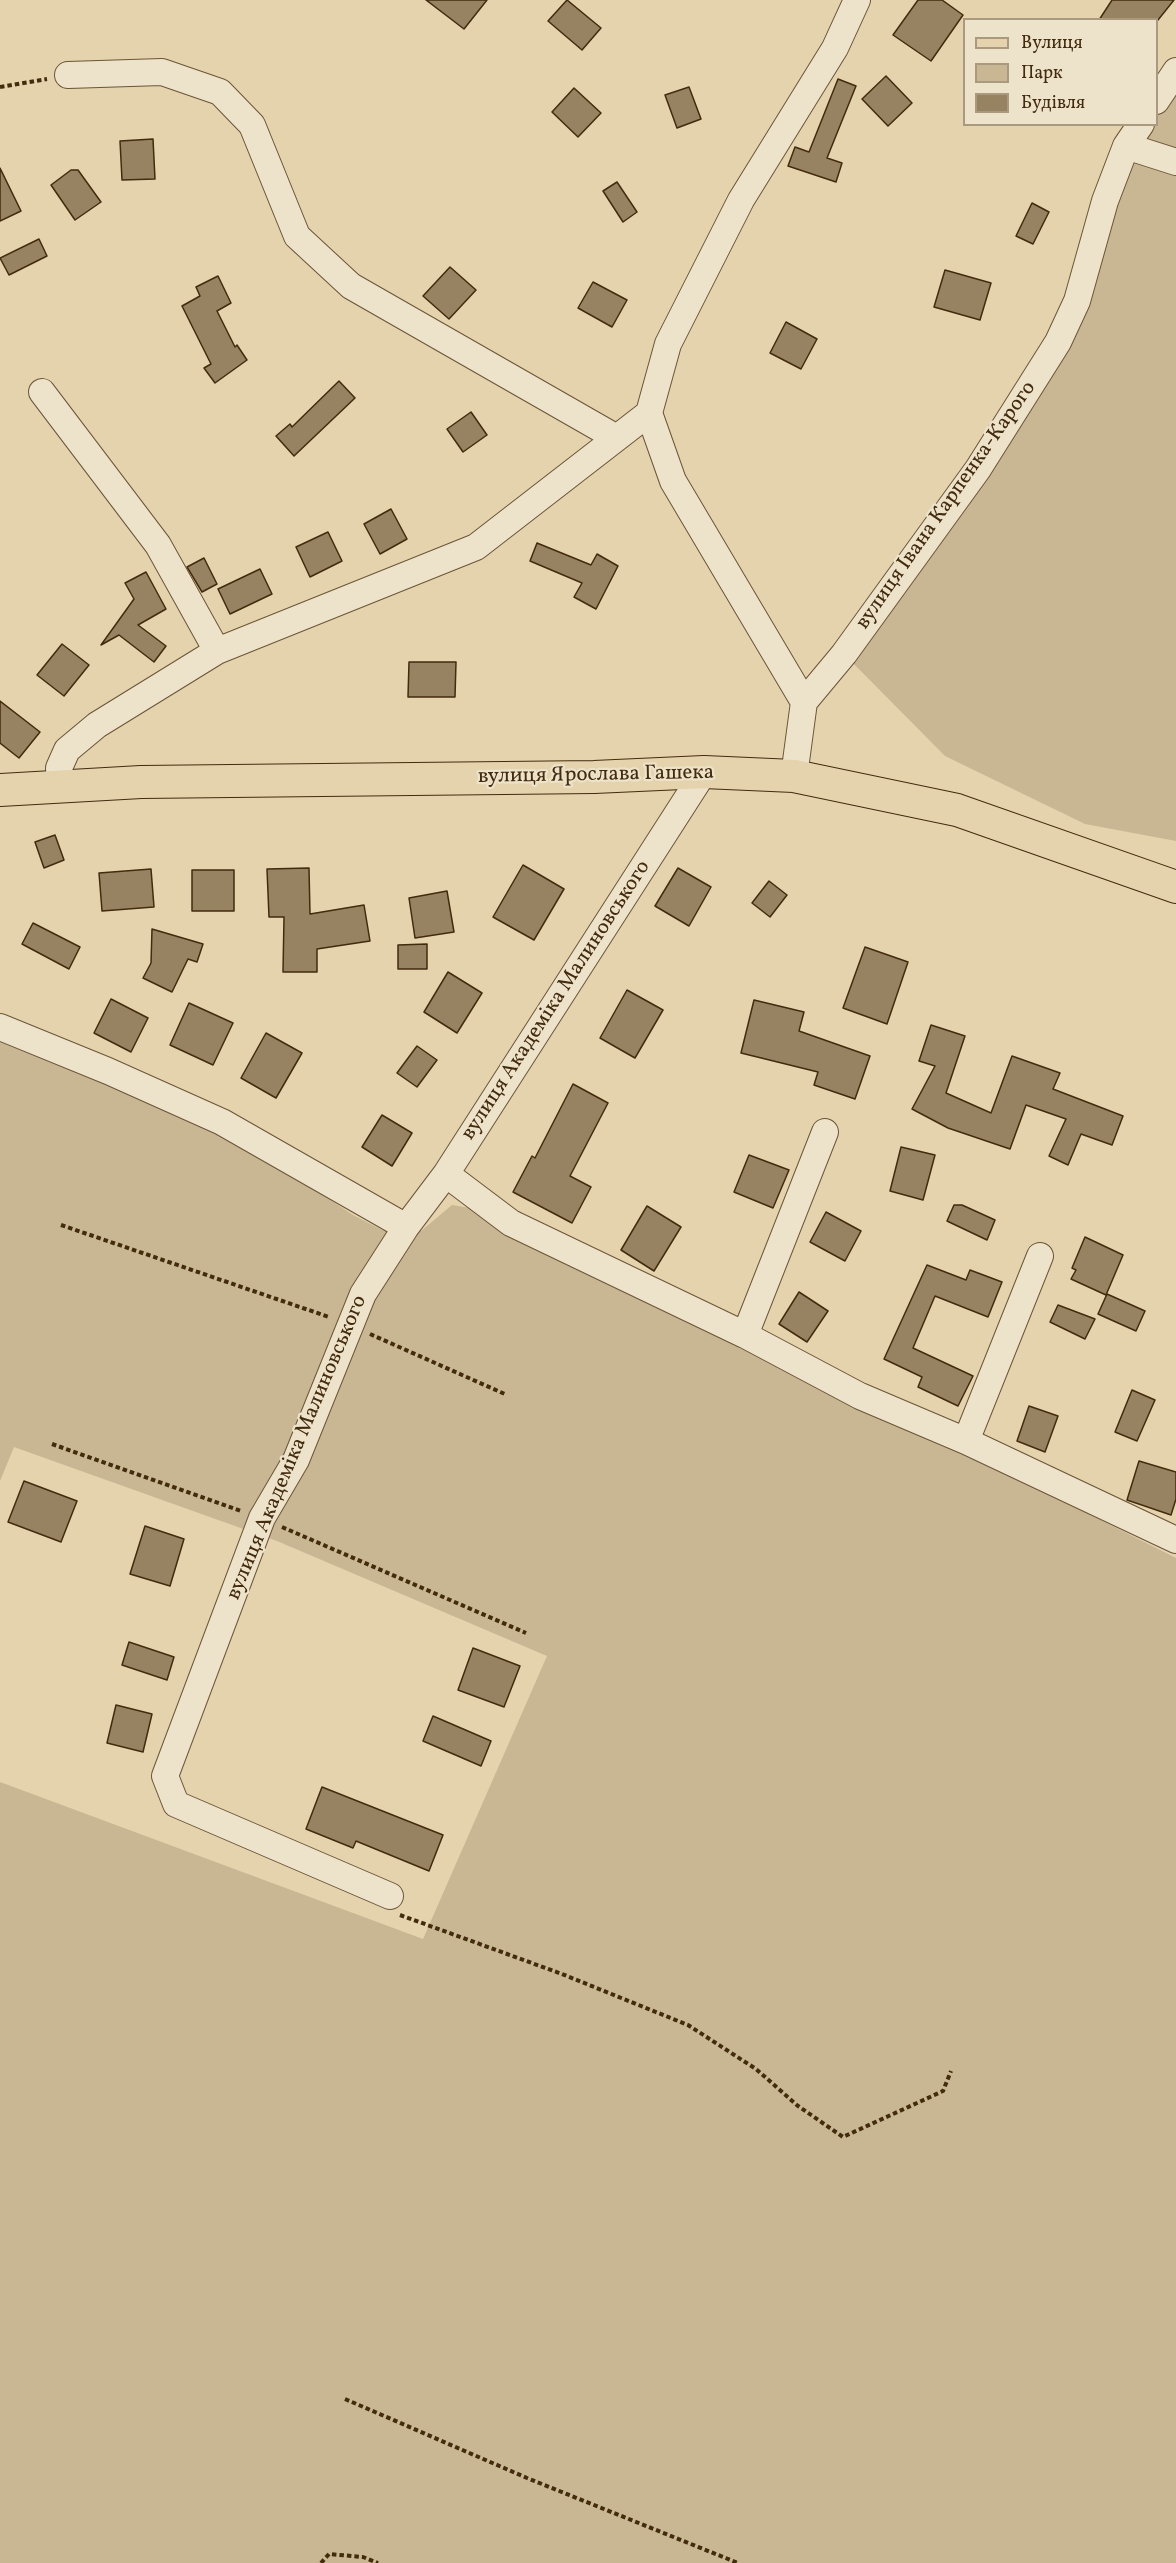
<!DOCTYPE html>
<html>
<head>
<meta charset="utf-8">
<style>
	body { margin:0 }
	#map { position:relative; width:1176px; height:2563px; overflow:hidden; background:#e4d3ad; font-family:Vollkorn,serif }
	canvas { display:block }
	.legend { position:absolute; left:963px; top:18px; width:195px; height:108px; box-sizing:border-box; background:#ede2ca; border:2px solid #a9997f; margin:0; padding:8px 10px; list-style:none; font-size:18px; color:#432b0e }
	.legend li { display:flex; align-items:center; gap:12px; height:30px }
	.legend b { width:30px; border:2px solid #a9997f }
</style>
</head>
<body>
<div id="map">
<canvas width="1176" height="2563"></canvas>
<ul class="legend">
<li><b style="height:8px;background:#e4d3ad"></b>Вулиця</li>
<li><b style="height:16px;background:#c9b692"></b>Парк</li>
<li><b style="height:16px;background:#978261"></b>Будівля</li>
</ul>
</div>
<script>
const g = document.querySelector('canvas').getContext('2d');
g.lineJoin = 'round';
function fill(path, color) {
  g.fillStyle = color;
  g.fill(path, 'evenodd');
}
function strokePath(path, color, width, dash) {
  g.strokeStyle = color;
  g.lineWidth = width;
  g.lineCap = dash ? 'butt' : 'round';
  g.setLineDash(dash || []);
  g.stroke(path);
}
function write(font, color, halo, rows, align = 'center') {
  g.font = font + ' Vollkorn,serif';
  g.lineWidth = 4.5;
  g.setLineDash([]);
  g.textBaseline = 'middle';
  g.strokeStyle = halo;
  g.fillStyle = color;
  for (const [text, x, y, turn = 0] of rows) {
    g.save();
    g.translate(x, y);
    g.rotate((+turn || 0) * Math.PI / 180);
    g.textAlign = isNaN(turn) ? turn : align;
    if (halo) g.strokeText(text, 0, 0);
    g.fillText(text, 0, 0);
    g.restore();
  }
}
fill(new Path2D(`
	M1176,71V841L1085,824L945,756L844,654L1058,342L1141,125L1156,124L1157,101Z
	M0,1038L163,1102L269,1159L353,1215L382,1230L402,1234L421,1231L452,1205L482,1210L737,1346L1051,1495L1176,1558V2563H0V1782L423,1939L547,1656L277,1541L14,1447L0,1481Z`), '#c9b692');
const building = new Path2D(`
	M426,0H487L464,29Z
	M567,0L601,28L582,50L548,21Z
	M918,0H942L963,15L931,61L893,35Z
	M1112,0H1174L1158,20H1099Z
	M886,76L912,103L888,126L862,99Z
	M838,79L856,86L827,158L842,163L836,182L788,166L795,147L809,152Z
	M689,87L701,119L677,128L665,95Z
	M574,88L601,113L578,137L552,112Z
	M153,139L155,179L122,180L120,141Z
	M0,168L21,211L0,221Z
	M71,170H78L101,202L75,220L51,185Z
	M617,182L637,212L623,222L603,191Z
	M1032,203L1049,212L1033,244L1016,236Z
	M39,239L47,256L9,275L0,258Z
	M450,267L476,290L449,319L423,296Z
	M945,270L991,283L980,320L934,307Z
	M218,276L231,303L217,311L235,347L237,345L247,360L215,383L204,368L211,364L182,306L200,296L196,287Z
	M593,282L627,300L612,327L578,308Z
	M786,322L817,339L801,369L770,353Z
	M339,381L355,398L294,456L276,436L290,424L292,427Z
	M471,412L487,435L463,452L447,429Z
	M391,509L407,539L380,554L364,524Z
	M328,532L342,561L310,577L296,547Z
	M537,543L591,565L597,554L618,566L596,609L574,597L582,583L530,561Z
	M204,558L217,584L202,592L187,567Z
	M260,569L272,594L230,614L218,589Z
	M146,572L166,609L138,625L166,646L154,662L119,635L101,645L134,599L125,583Z
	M62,644L89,665L64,696L37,675Z
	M409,662H456L455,697H408Z
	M0,701L40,732L19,758L0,743Z
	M55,835L64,860L44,868L35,842Z
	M523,865L564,889L534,940L493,917Z
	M309,868L310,914L364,905L370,941L317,949V972H283L284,917H269L267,869Z
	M678,868L711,887L689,926L655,906Z
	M151,869L154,907L102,911L99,873Z
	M192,870H234V911H192Z
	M769,881L787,895L770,917L752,903Z
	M447,891L454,932L415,938L409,898Z
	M33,923L80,947L69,969L22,944Z
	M152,929L203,944L197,962L188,959L172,992L143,978L151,963Z
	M427,944V969H398V945Z
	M865,947L908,962L887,1024L843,1008Z
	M448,972L482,993L457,1033L424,1012Z
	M627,990L663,1010L635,1058L600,1038Z
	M111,999L148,1018L131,1052L94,1033Z
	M754,1000L804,1012L799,1031L870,1056L855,1099L814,1085L818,1072L741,1053Z
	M189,1003L233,1023L213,1065L170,1045Z
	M931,1025L965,1036L946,1093L991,1113L1012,1056L1060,1073L1053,1089L1123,1116L1112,1145L1081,1134L1068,1165L1049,1156L1066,1119L1026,1105L1010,1149L948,1128L912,1109L935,1066L919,1061Z
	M266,1033L302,1053L276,1098L241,1078Z
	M417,1046L437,1060L417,1087L397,1073Z
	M573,1084L608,1103L570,1176L591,1187L572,1223L513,1192L532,1156L535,1158Z
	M382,1115L412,1133L392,1166L362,1147Z
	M901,1147L935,1155L923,1200L890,1191Z
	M749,1155L789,1170L773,1208L734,1192Z
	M954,1205H962L995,1220L987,1240L947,1221Z
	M647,1206L681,1227L654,1271L621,1250Z
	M826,1212L861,1231L845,1261L810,1242Z
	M1085,1237L1123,1255L1106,1295L1071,1279L1076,1270L1072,1268Z
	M927,1265L966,1280L970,1270L1002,1282L988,1317L935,1296L913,1348L973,1376L958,1406L918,1387L922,1377L884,1359Z
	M799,1292L828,1311L807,1342L779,1324Z
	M1107,1294L1145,1311L1136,1331L1098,1314Z
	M1058,1305L1095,1319L1085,1339L1050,1322Z
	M1132,1390L1155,1400L1137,1441L1115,1432Z
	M1029,1406L1058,1416L1045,1452L1017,1441Z
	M1139,1461L1176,1472V1499L1171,1515L1127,1500Z
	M24,1481L77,1501L61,1542L8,1522Z
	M145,1526L184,1539L170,1586L130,1574Z
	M129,1642L174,1657L167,1680L122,1665Z
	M473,1648L520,1666L504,1707L458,1690Z
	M116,1705L152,1714L143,1752L107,1743Z
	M433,1716L491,1741L481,1766L423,1741Z
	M322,1787L443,1835L429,1871L356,1841L353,1848L306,1829Z`);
fill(building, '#978261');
strokePath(building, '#432b0e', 1.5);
const minor = new Path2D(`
	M68,75L162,72L220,92L252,125L297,236L351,286L615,437
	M1156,101L1176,71
	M1126,146L1176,162
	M42,392L158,545L217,651
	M804,702L844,654L978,469L1058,342L1077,301L1105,201L1126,146L1141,124
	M794,776L804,702L673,481L649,413L668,344L741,200L835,48L857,0
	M60,787L59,768L67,750L97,725L217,651L476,547L649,413
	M0,1027L108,1071L222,1122L406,1227L446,1174L704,772
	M446,1174L511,1223L745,1335L860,1396L966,1441L1176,1540
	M745,1335L825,1132
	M966,1441L1040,1256
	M390,1896L176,1804L165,1776L262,1518L296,1460L363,1294L406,1227`);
const major = new Path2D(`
	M0,790L141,782L594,777L704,772L794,776L957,810L1176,887`);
strokePath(minor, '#6b5536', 28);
strokePath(major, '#432b0e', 34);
strokePath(new Path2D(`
	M0,87L47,79
	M61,1225L329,1317
	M370,1334L507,1395
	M52,1444L241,1511
	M282,1527L526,1633
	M400,1915L562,1974L688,2025L756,2069L798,2106L843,2137L943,2091L951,2071
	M345,2399L527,2478L738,2563
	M321,2563L329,2554L363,2557L378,2563`), '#432b0e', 4, [4.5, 3]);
strokePath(minor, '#ede2ca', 26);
strokePath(major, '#e4d3ad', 32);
write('21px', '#432b0e', '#ede2ca', [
	["вулиця Івана Карпенка-Карого",947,506,-55],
	["вулиця Ярослава Гашека",596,776,-1],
	["вулиця Академіка Малиновського",557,1001,-57],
	["вулиця Академіка Малиновського",298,1448,-67]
]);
</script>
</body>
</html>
